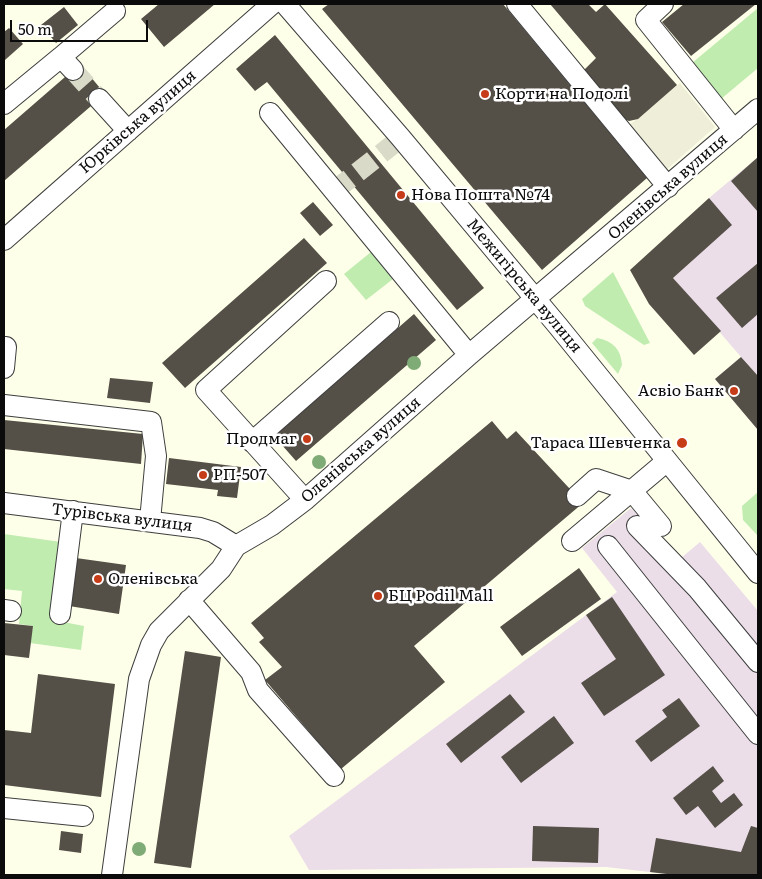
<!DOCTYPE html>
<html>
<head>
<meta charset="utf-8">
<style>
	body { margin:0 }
	#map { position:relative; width:762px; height:879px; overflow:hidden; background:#feffe9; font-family:Literata,serif }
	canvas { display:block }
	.frame { position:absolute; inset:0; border:5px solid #0b0b0b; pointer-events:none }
	.scale { position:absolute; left:10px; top:20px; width:138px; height:22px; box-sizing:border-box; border:2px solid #0b0b0b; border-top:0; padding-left:6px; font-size:15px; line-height:18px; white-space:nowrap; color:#0b0b0b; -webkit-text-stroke:4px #fff; paint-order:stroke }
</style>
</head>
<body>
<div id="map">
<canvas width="762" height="879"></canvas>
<div class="frame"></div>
<div class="scale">50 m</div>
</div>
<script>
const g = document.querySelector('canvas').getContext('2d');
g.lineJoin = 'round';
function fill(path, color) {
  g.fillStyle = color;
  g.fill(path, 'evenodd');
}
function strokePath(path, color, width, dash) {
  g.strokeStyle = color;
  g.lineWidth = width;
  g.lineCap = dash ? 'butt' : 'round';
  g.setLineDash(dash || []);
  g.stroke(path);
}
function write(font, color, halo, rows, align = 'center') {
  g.font = font + ' Literata,serif';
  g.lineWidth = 5;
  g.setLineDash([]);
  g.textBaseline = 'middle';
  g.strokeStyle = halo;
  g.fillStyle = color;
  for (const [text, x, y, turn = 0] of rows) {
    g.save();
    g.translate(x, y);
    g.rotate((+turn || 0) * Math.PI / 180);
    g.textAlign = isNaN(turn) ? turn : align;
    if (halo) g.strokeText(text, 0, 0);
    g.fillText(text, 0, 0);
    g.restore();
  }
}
fill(new Path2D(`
	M758,157V430L715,379L741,357L673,278L694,259L709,198Z
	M631,508L681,558L700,542L758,611V875H675L606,867L309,870L289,836L617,592L582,548Z`), '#ebdee9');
fill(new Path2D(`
	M758,8V68L721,99L692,63Z
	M371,252L393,279L366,300L344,274Z
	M613,272L650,343L644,345L585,306L582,299Z
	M597,338C613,341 621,349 622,365L618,374L592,343Z
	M758,492V536L743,520L742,506Z
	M4,534L61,542L53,620L84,626L81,650L30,643L33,626L19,624L22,591L4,589Z`), '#c0ecb0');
fill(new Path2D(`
	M680,83L715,127L665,171L627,127Z`), '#efeed8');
fill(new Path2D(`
	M159,4H215L164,47L141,19Z
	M329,4H503L647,178L542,270L322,9Z
	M550,4H588L596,12L605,4L677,85L638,119L629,121L621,118L582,72L596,58Z
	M684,4H756L691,56L662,22Z
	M64,7L78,25L56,43L41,25Z
	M9,28L23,44L5,60L4,32Z
	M275,35L484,288L457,310L267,82L255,91L236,69Z
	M80,64L105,94L4,181V130Z
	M758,157V212L731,181Z
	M709,198L732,225L673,278L721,331L694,355L649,304L630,270Z
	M313,202L333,225L320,236L300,213Z
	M304,238L327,263L185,388L162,363Z
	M758,263V314L742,328L716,298Z
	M414,314L436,340L296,461L274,436Z
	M741,357L758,376V430L715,379Z
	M110,378L153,382L150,403L107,398Z
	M4,420L143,434L141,464L4,449Z
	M492,421L507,439L516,431L583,503L414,646L445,682L341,769L265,680L282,667L259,642L264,638L251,623Z
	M169,458L241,467L237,498L217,496L218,490L166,484Z
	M76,558L126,565L119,614L69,606Z
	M579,568L601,599L522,656L500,627Z
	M612,597L665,675L604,716L581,683L616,659L586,615Z
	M4,623L33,626L29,658L4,655Z
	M185,651L221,657L191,868L154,863Z
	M38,674L115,684L101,797L4,785V730L31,733Z
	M510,694L525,712L461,763L446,744Z
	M679,698L700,726L651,762L635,741L667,717L662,710Z
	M554,716L574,743L521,783L501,757Z
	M713,766L724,781L712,791L721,803L734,793L743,805L715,828L698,806L686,815L673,798Z
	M533,826L599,828L598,863L532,861Z
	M751,826L758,828L757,875H675L650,872L656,838L741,852Z
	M61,831L83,834L81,853L59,850Z`), '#544f47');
strokePath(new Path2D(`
	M73,70L99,99
	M334,191L401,138`), '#dadac8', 20, [20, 10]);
const minor = new Path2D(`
	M285,4L401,138L558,326L758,573
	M517,4L668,187
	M663,4L646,20L734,130
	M73,70L61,57L115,11
	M99,99L128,131
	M4,104L61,57
	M270,113L469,355
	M4,240L272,4
	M4,347H6L4,368
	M4,405L151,422L156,456L150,521
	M252,442L389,322
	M577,496L596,479L632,491L661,526
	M305,500L206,390L326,281
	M4,503L200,528L213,532L236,546
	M637,526L697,588L758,662
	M572,541L667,461
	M608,546L758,734
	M189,600L251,672L258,690L334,776
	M4,610L11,611
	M60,614L73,511
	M4,808L83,816
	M112,875L139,679L151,645L159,631L221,569L236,546L272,525L305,500L469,355L758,109`);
strokePath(minor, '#3e3e3e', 22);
strokePath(minor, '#fff', 20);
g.fillStyle = '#7fab77';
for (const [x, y] of [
	[414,363],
	[319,462],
	[139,849]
]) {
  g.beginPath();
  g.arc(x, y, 7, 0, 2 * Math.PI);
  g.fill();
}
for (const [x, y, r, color] of [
	[485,94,5,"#c63b18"],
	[401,195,5,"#c63b18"],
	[734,391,5,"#c63b18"],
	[307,439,5,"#c63b18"],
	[682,443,6,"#c63b18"],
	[203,475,5,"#c63b18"],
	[98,579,5,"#c63b18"],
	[378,596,5,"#c63b18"]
]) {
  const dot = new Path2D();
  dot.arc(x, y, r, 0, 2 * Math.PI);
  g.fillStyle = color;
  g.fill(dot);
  strokePath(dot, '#fff', 2);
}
write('16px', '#0b0b0b', '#fff', [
	["Корти на Подолі",495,94],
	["Нова Пошта №74",411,195],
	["Асвіо Банк",724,391,"right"],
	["Продмаг",297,439,"right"],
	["Тараса Шевченка",671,443,"right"],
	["РП-507",213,475],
	["Оленівська",108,579],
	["БЦ Podil Mall",388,596]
], 'left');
write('16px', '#0b0b0b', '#fff', [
	["Юрківська вулиця",138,122,-41],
	["Оленівська вулиця",668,187,-41],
	["Межигірська вулиця",524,286,50],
	["Оленівська вулиця",361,450,-41],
	["Турівська вулиця",122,518,7]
]);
</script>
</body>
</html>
